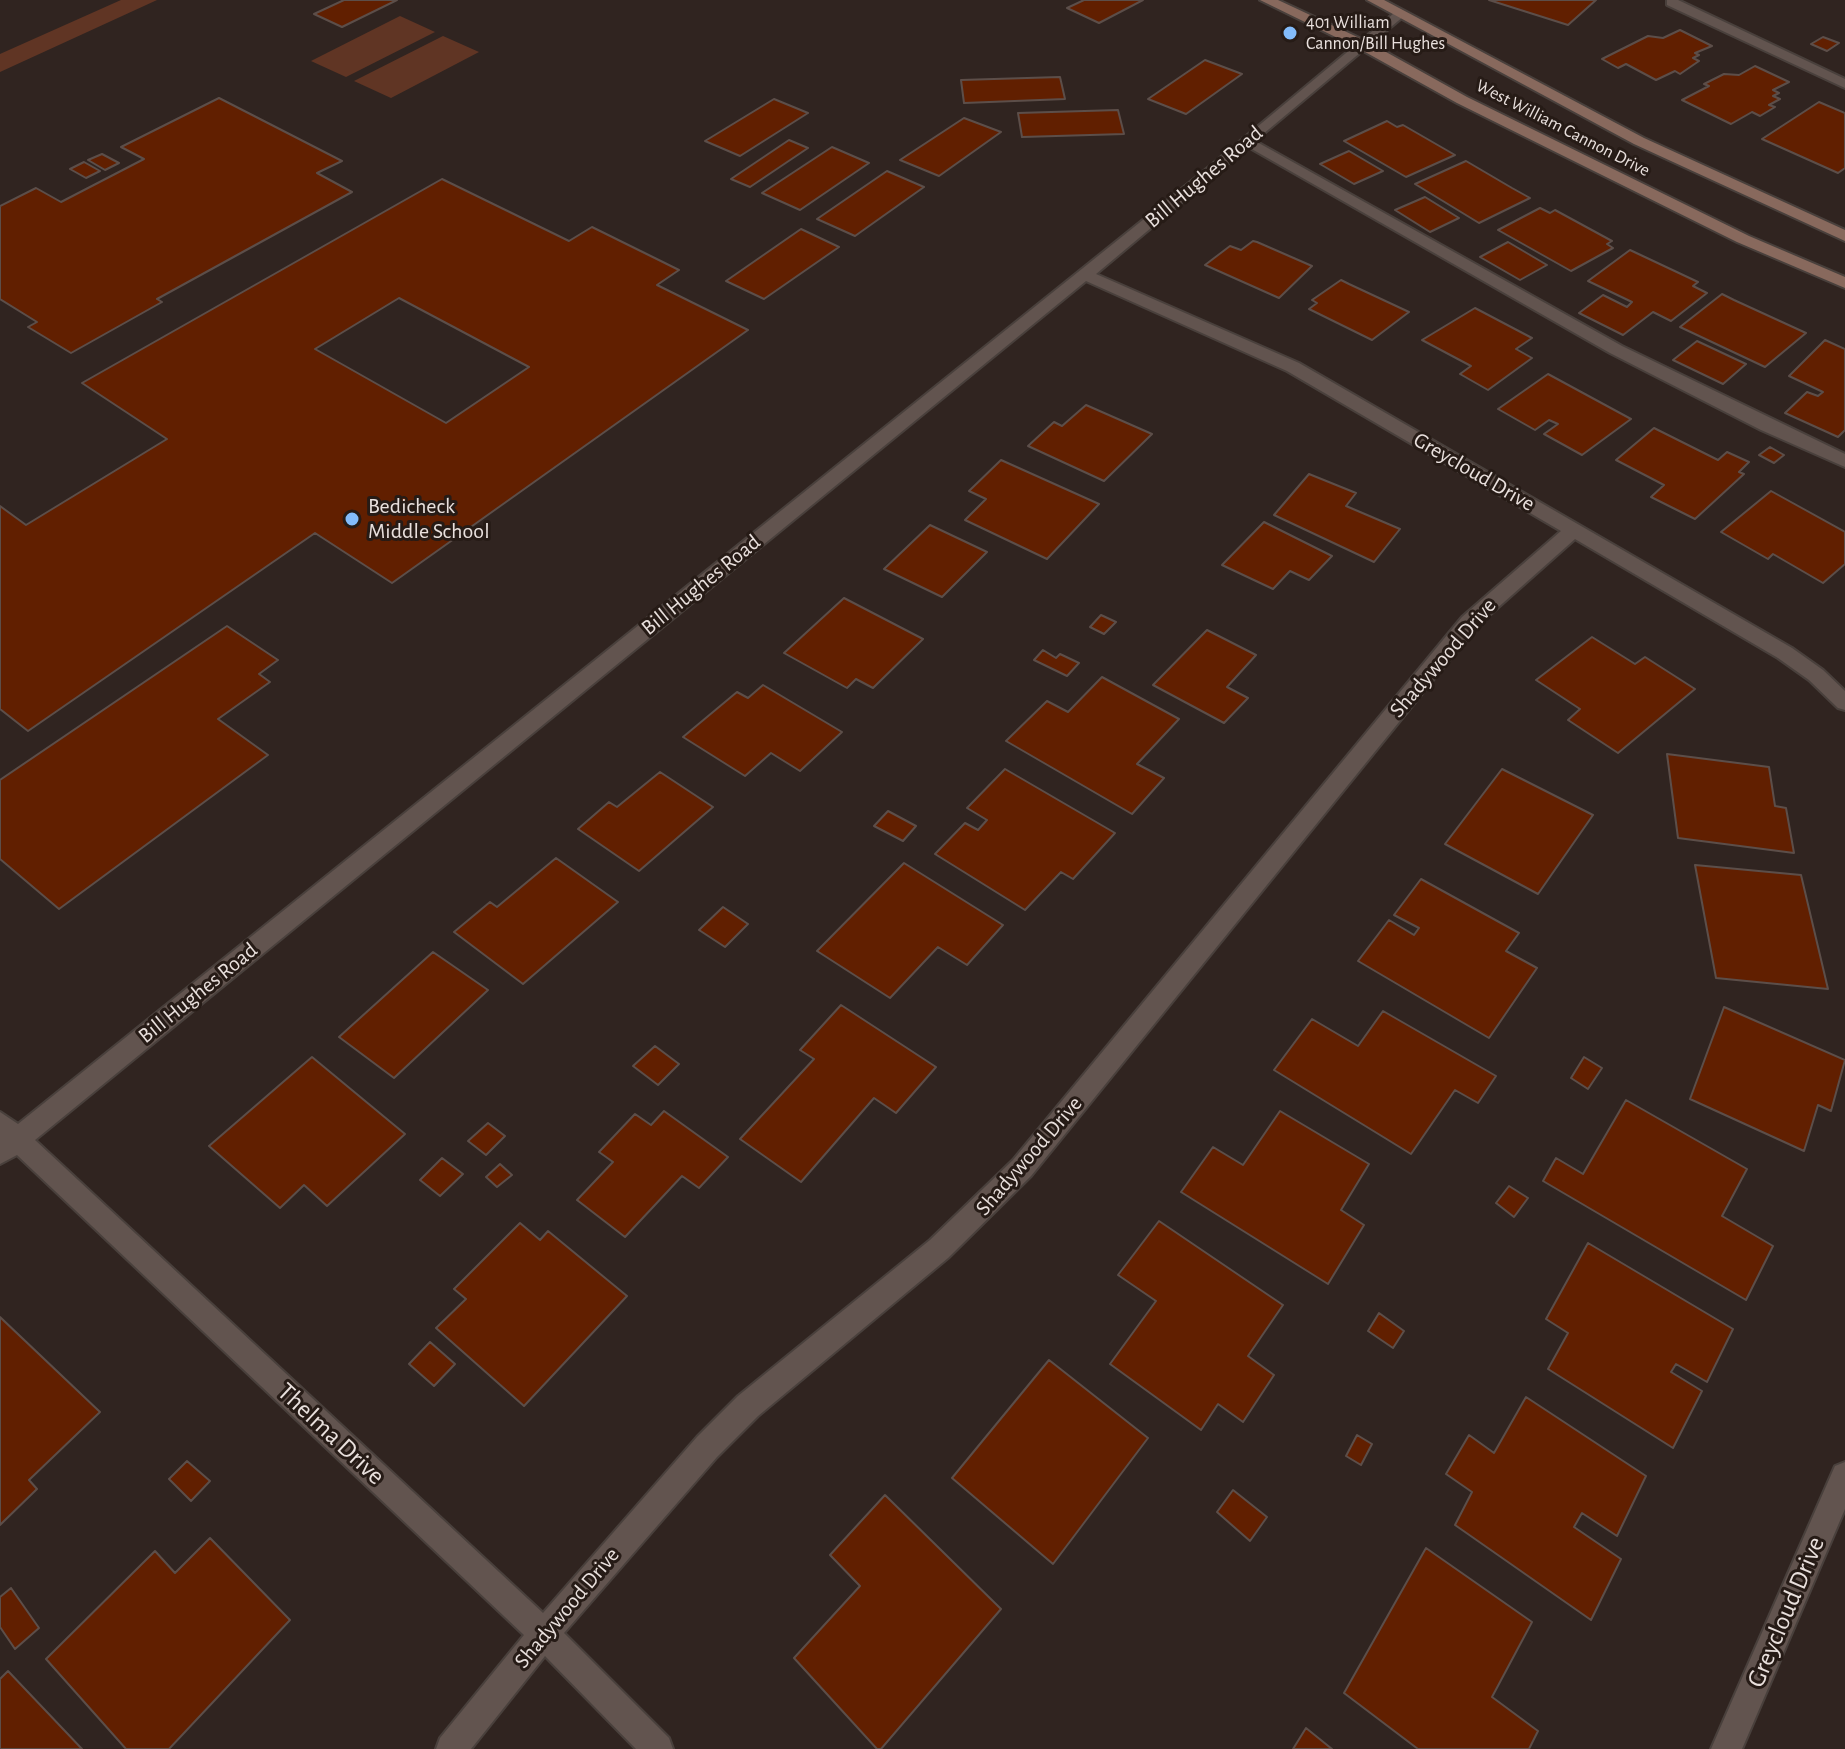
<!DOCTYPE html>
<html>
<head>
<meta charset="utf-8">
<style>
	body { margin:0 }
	canvas { display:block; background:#302420 }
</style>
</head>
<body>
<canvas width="1845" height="1749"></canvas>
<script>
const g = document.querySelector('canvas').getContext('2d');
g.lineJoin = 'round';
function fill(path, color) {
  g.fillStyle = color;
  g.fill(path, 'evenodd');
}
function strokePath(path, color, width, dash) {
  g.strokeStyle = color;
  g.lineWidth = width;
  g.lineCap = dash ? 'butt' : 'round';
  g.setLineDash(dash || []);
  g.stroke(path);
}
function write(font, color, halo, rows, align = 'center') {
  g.font = font + ' "Alegreya Sans",sans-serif';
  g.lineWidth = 6;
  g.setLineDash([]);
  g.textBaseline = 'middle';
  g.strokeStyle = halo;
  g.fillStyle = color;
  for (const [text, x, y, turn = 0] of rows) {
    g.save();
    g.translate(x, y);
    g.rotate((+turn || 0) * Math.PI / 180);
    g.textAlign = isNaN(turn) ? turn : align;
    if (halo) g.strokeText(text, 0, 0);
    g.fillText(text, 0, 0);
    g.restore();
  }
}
fill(new Path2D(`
	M121,0H157L0,72V54Z
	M400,16L435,32L346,77L311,61Z
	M443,36L479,52L391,98L354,81Z`), '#603524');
const building = new Path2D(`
	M344,0H397L342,27L314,14Z
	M1084,0H1143L1099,23L1067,8Z
	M1489,0H1596L1568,25Z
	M1680,30L1712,46L1695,53L1699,55L1693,58L1699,61L1680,74L1675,71L1656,80L1626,64L1618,68L1602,59L1648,36L1663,38Z
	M1823,37L1839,43L1827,51L1811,44Z
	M1205,60L1242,74L1186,114L1148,99Z
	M1755,66L1789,82L1773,90L1779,93L1773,96L1780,99L1769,105L1775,107L1760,116L1752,112L1731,124L1682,100L1709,86L1704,84L1724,74L1739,75Z
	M1060,77L1065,99L964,103L961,80Z
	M219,98L342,161L317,173L352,192L157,299L162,302L71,353L28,327L37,322L0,299V206L36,188L61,202L144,159L121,147Z
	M774,99L808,113L740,156L705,141Z
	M1819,102L1845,113V168L1838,173L1762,139Z
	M1118,110L1124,134L1022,137L1018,113Z
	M964,118L1001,132L939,176L900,160Z
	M1387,121L1397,127L1403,125L1455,155L1406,177L1344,141Z
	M789,140L808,148L750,187L731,179Z
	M832,147L869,163L800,210L762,193Z
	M1349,151L1383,171L1354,184L1320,164Z
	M102,154L119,163L105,170L88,160Z
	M1466,161L1512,188L1530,198L1479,223L1415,184Z
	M84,162L100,171L86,178L70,169Z
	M887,171L924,187L855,236L817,219Z
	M442,179L569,241L592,227L679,270L657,285L748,330L392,583L315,533L28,731L0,709V506L26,525L167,439L82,383ZM399,298L529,367L446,423L315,349Z
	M1425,197L1459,218L1430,232L1395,210Z
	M1540,208L1550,213L1555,210L1612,241L1607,244L1613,248L1571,271L1498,230Z
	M801,229L839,247L764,299L726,281Z
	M1253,241L1257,242L1312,266L1279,298L1205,265L1230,246L1241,250Z
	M1508,242L1547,265L1520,280L1480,257Z
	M1630,250L1698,282L1693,286L1707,293L1671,321L1653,312L1623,335L1579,313L1603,295L1627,307L1632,302L1588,281Z
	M1341,280L1349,284L1409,312L1372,340L1309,309L1317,303L1312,300Z
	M1722,294L1734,300L1806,333L1765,367L1680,327Z
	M1475,308L1532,338L1516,349L1532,358L1488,390L1460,374L1471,366L1422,340Z
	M1825,340L1845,349V430L1838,437L1785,413L1807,392L1818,396L1823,392L1789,376Z
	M1697,341L1746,364L1723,384L1673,360Z
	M1548,374L1631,419L1582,455L1544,434L1558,424L1549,420L1535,430L1498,409Z
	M1086,405L1152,434L1104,481L1028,446L1054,422L1062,426Z
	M1654,428L1718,460L1727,452L1749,462L1739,472L1744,474L1695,519L1651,497L1664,485L1616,460Z
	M1770,447L1784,455L1774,463L1759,455Z
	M1001,460L1099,504L1047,559L965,520L986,499L969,491Z
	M1309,474L1356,493L1346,506L1400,529L1374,562L1274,515Z
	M1771,491L1845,532V564L1823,583L1773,554L1768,559L1721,532Z
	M1264,522L1332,556L1309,580L1290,571L1273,589L1222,565Z
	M930,525L987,552L942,597L884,569Z
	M844,598L923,639L873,688L856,679L847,688L784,653Z
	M1101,615L1116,622L1104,634L1090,627Z
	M227,626L278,660L259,674L270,682L218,719L268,755L59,909L0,859V780Z
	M1207,630L1256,655L1227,687L1248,698L1224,723L1153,685Z
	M1592,637L1635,664L1645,657L1695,689L1618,753L1568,720L1580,709L1536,680Z
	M1043,650L1056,658L1060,654L1079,663L1067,676L1034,660Z
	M1102,677L1179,719L1137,764L1164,778L1132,814L1006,741L1047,701L1068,712Z
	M763,685L842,732L800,771L771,753L745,776L683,737L737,692L748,698Z
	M1667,754L1769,767L1775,806L1786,808L1794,853L1678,838Z
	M1005,769L1115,833L1073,879L1061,872L1025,910L935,854L965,823L978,830L987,820L967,808Z
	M1502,769L1593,815L1538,894L1445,844Z
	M660,772L713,807L639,871L578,829L609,802L617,807Z
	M888,811L916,826L903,841L874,826Z
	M556,858L618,902L523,984L454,932L490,902L497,907Z
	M904,863L1003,925L967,965L938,947L890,998L817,951Z
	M1695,865L1801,875L1828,989L1716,978Z
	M1421,879L1519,933L1506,951L1537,968L1489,1038L1358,961L1389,920L1414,935L1419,928L1394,915Z
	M723,907L748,924L725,947L699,930Z
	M433,952L488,990L394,1078L339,1037Z
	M841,1005L936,1067L896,1113L874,1098L801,1182L740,1139L814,1059L800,1050Z
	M1724,1007L1845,1060L1831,1111L1818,1105L1804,1151L1690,1099Z
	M1383,1011L1496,1076L1478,1103L1455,1090L1411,1154L1274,1070L1312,1019L1358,1046Z
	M655,1046L679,1064L658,1085L633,1066Z
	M312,1057L405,1134L327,1206L304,1185L280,1208L209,1146Z
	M1584,1057L1602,1068L1588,1089L1571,1078Z
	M1626,1100L1747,1169L1722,1216L1773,1246L1746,1300L1543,1181L1556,1158L1583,1174Z
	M664,1111L728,1157L699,1188L682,1176L625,1237L577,1200L613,1162L599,1152L635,1114L651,1125Z
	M1280,1111L1369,1164L1341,1210L1364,1225L1328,1284L1181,1192L1213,1147L1243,1165Z
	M488,1123L505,1136L486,1155L468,1141Z
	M442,1158L463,1174L440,1196L420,1180Z
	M500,1164L512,1175L497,1187L486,1177Z
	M1509,1186L1528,1198L1514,1217L1496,1203Z
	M1159,1221L1283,1305L1248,1356L1274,1375L1243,1422L1218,1404L1201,1430L1110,1364L1156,1301L1118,1275Z
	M520,1223L540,1240L548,1231L627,1296L524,1406L436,1328L466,1299L454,1289Z
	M1588,1243L1733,1329L1707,1382L1676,1364L1671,1372L1702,1391L1673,1448L1548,1369L1568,1333L1546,1319Z
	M1379,1313L1404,1331L1393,1348L1368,1331Z
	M0,1317L100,1412L29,1480L37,1489L0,1525Z
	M430,1342L455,1364L434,1386L409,1364Z
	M1049,1360L1148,1438L1053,1564L952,1478Z
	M1526,1397L1646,1476L1617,1536L1582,1513L1574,1527L1621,1559L1591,1620L1455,1525L1472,1492L1446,1474L1469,1435L1494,1453Z
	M1357,1435L1372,1444L1361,1465L1346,1456Z
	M187,1461L210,1481L191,1501L169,1479Z
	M1233,1490L1267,1517L1250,1541L1217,1512Z
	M885,1495L1001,1609L881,1749H877L794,1658L860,1586L830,1555Z
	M210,1538L290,1620L169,1749H126L46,1659L155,1551L175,1573Z
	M1426,1548L1532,1622L1492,1697L1538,1731L1529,1749H1418L1344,1693Z
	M11,1588L39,1628L15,1649L0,1627V1597Z
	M8,1671L82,1749H0V1679Z
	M1306,1728L1332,1749H1293Z`);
fill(building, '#611f00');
strokePath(building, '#5c4e49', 2);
const service = new Path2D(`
	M1667,0H1678L1845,79V88L1667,5Z
	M1248,137L1622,346L1845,454V467L1761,430L1610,353L1243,144V138Z`);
const minor = new Path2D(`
	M1399,9L1406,13L1404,16L1096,274L1299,363L1792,648L1823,670L1845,691V710L1838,708L1809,680L1778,658L1575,539L1476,627L1031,1176L948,1258L758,1416L717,1457L564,1633L669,1738L673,1749H636L545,1656L471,1749H436L440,1738L524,1635L17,1155L0,1164V1112L18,1124L1215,162ZM1086,281L1287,371L1561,531L1462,617L1013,1160L930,1240L738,1396L697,1437L543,1613L35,1140Z
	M1845,1462V1509L1742,1749H1711L1835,1466Z`);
const secondary = new Path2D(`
	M1260,0H1278L1368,42L1467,97L1749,236L1845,277V288L1737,242L1457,103L1358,48Z
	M1367,0H1384L1644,138L1845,230V241L1634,144Z`);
strokePath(service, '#49403c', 4);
strokePath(minor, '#49403c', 4);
strokePath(secondary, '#49403c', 4);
fill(service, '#62544f');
fill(minor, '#62544f');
fill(secondary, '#88695d');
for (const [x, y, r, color] of [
	[1290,33,8,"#83bcfb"],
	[352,519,8,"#83bcfb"]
]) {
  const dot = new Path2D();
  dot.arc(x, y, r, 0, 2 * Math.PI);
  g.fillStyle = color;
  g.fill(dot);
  strokePath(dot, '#261b16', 3);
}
write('18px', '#e9e0dd', '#261b16', [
	["401 William",1306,23],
	["Cannon/Bill Hughes",1306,44]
], 'left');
write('18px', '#e9e0dd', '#261b16', [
	["West William Cannon Drive",1563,128,27]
]);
write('22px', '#e9e0dd', '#261b16', [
	["Bill Hughes Road",1204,177,-40],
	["Greycloud Drive",1474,472,30],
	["Bill Hughes Road",701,585,-39],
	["Shadywood Drive",1443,658,-49],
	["Bill Hughes Road",198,993,-39],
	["Shadywood Drive",1029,1156,-49],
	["Shadywood Drive",567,1608,-50]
]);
write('22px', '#e9e0dd', '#261b16', [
	["Bedicheck",368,506],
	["Middle School",368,531]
], 'left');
write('26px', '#e9e0dd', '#261b16', [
	["Thelma Drive",331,1434,43],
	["Greycloud Drive",1786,1612,-67]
]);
</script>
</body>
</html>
